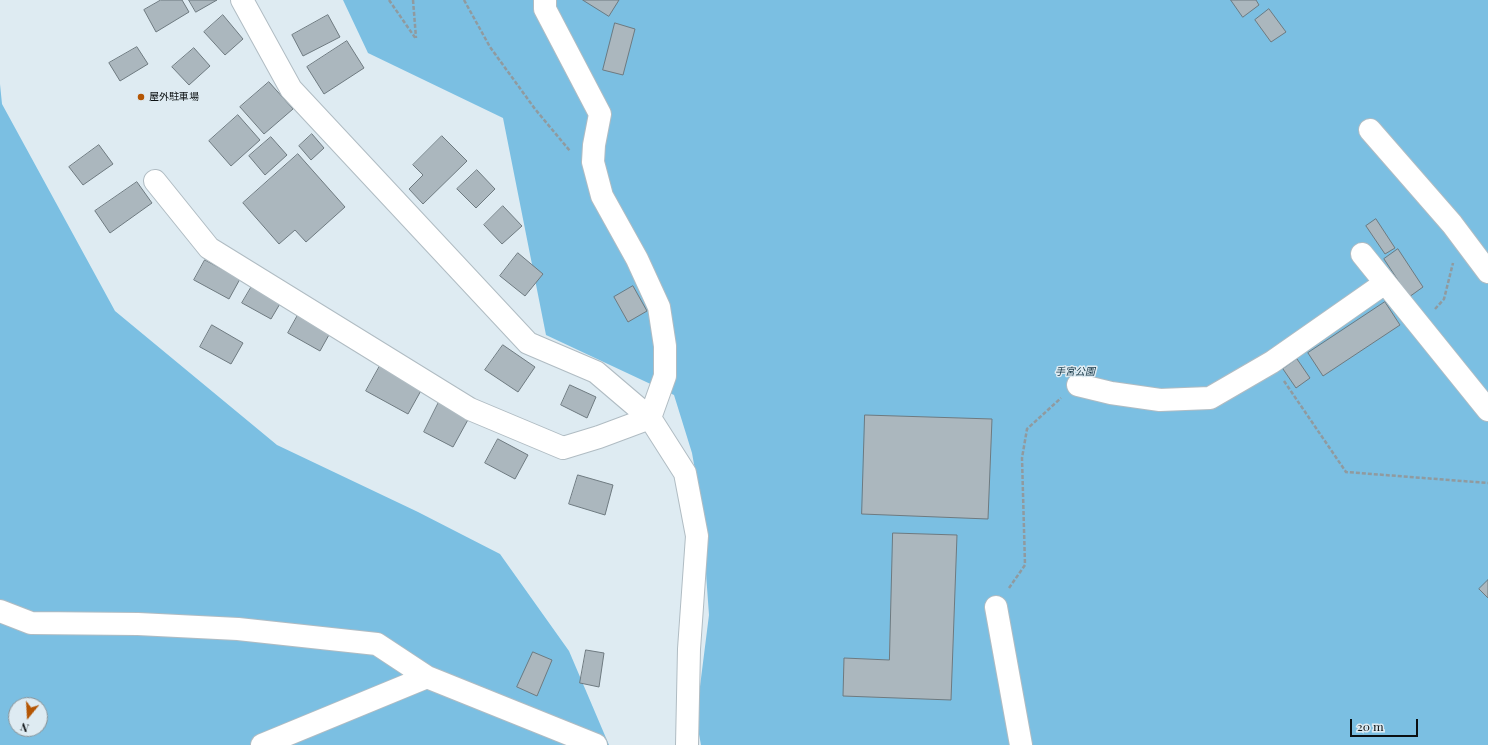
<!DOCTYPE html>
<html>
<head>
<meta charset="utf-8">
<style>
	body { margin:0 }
	#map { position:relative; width:1488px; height:745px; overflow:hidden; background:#deebf2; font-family:"Playfair Display",serif }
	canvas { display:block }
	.north { position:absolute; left:8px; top:697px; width:40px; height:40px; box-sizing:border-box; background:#deebf2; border:1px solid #8a9398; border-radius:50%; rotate:198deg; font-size:11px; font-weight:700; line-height:16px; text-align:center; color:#0b1012 }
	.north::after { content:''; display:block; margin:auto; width:14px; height:18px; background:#b45604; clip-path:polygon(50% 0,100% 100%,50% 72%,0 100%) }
	.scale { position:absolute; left:1350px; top:719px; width:68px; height:18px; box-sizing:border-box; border:2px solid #0b1012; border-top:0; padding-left:5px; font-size:12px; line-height:14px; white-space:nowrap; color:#0b1012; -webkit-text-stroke:3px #deebf2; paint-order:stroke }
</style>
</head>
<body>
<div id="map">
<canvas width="1488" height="745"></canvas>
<div class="north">N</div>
<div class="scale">20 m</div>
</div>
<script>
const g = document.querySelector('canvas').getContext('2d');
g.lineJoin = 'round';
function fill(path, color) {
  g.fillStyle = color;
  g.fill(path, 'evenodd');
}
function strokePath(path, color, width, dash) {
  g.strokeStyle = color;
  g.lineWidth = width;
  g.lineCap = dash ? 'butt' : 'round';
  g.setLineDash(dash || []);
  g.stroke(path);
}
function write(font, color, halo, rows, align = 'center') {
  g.font = font + ' "Playfair Display","Noto Sans JP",serif';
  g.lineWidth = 3;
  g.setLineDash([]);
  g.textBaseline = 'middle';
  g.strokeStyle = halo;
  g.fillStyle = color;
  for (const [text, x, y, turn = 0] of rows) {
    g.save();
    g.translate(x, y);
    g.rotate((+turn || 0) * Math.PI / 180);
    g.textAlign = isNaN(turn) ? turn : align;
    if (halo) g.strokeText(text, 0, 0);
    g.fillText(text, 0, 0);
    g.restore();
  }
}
fill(new Path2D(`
	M343,0H1488V745H701L696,718L709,615L701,504L692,453L674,395L546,335L503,118L368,53Z
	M0,84L2,104L115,311L277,445L418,512L500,554L569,651L609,745H0ZM16,705H40V729H16Z`), '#7bbfe2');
const building = new Path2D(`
	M161,0H182L189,12L156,32L144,10Z
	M189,0H217L196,12Z
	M583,0H619L609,16Z
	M1231,0H1256L1259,5L1243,17Z
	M1269,9L1286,32L1271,42L1255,20Z
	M223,15L243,39L225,55L204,32Z
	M328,15L340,37L303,56L292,35Z
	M615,23L635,29L623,75L603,70Z
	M347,41L364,68L324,94L307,67Z
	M137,47L148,64L120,81L109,63Z
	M194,48L210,66L189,85L172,67Z
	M269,82L293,109L264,134L240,107Z
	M238,115L260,140L231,166L209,141Z
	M312,134L324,148L311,160L299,146Z
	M442,136L467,161L423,204L409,189L423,175L413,165Z
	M271,137L287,155L265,175L249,156Z
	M99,145L113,164L83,185L69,167Z
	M298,154L345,207L306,242L295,230L279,244L243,203Z
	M477,170L495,189L476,208L457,189Z
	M137,182L152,203L110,233L95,211Z
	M503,206L522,226L502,244L484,225Z
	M1376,219L1395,248L1385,254L1366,226Z
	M1398,249L1423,287L1409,297L1384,259Z
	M518,253L543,274L525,296L500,276Z
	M205,260L240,279L229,299L194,280Z
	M252,286L281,302L271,319L242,303Z
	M633,286L647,311L628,322L614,297Z
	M1385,302L1400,325L1323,376L1308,353Z
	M298,315L330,333L320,351L288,333Z
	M212,325L243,343L231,364L200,347Z
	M503,345L535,367L518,392L485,370Z
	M1297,359L1310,378L1296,388L1283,369Z
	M381,364L423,387L408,414L366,391Z
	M570,385L596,397L587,418L561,405Z
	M440,400L470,416L453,447L424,432Z
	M865,415L992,419L988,519L862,514Z
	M498,439L528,455L515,479L485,463Z
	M578,475L613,485L605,515L569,504Z
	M893,533L957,535L951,700L843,696L844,658L889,660Z
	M1488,580V598L1479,589Z
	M586,650L604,653L599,687L580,683Z
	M533,652L552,660L537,696L517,687Z`);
fill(building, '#abb7be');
strokePath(building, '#6e7a80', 1);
const minor = new Path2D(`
	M242,0L291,89L528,343L596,372L650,418L685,473L697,536L689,649L687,745
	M1370,130L1452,224L1488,272
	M155,181L209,248L470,409L563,448L599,437L650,418L665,376V346L659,307L637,259L602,196L593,162L594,145L600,114L545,9V0
	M1362,254L1488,410
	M1078,385L1111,393L1160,400L1210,398L1272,362L1385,283
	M996,607L1021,745
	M0,611L31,623L138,624L238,629L377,644L427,677L596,745
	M262,745L427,677`);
strokePath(minor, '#b0bcc3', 24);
strokePath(new Path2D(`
	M389,0L416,39
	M413,0L416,38
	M464,0L490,47L535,109L570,151
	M1435,309L1444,299L1453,263
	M1284,381L1346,472L1488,483
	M1009,588L1025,565L1022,458L1027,429L1061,398`), '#909a9f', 2.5, [4, 2]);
strokePath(minor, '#fff', 22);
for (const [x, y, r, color] of [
	[141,97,4,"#b45604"]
]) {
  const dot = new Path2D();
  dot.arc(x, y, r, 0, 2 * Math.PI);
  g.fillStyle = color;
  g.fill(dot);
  strokePath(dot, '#deebf2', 1.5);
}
write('10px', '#0b1012', '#deebf2', [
	["屋外駐車場",149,97]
], 'left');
write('italic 10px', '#153646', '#deebf2', [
	["手宮公園",1075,372]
]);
</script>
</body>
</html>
